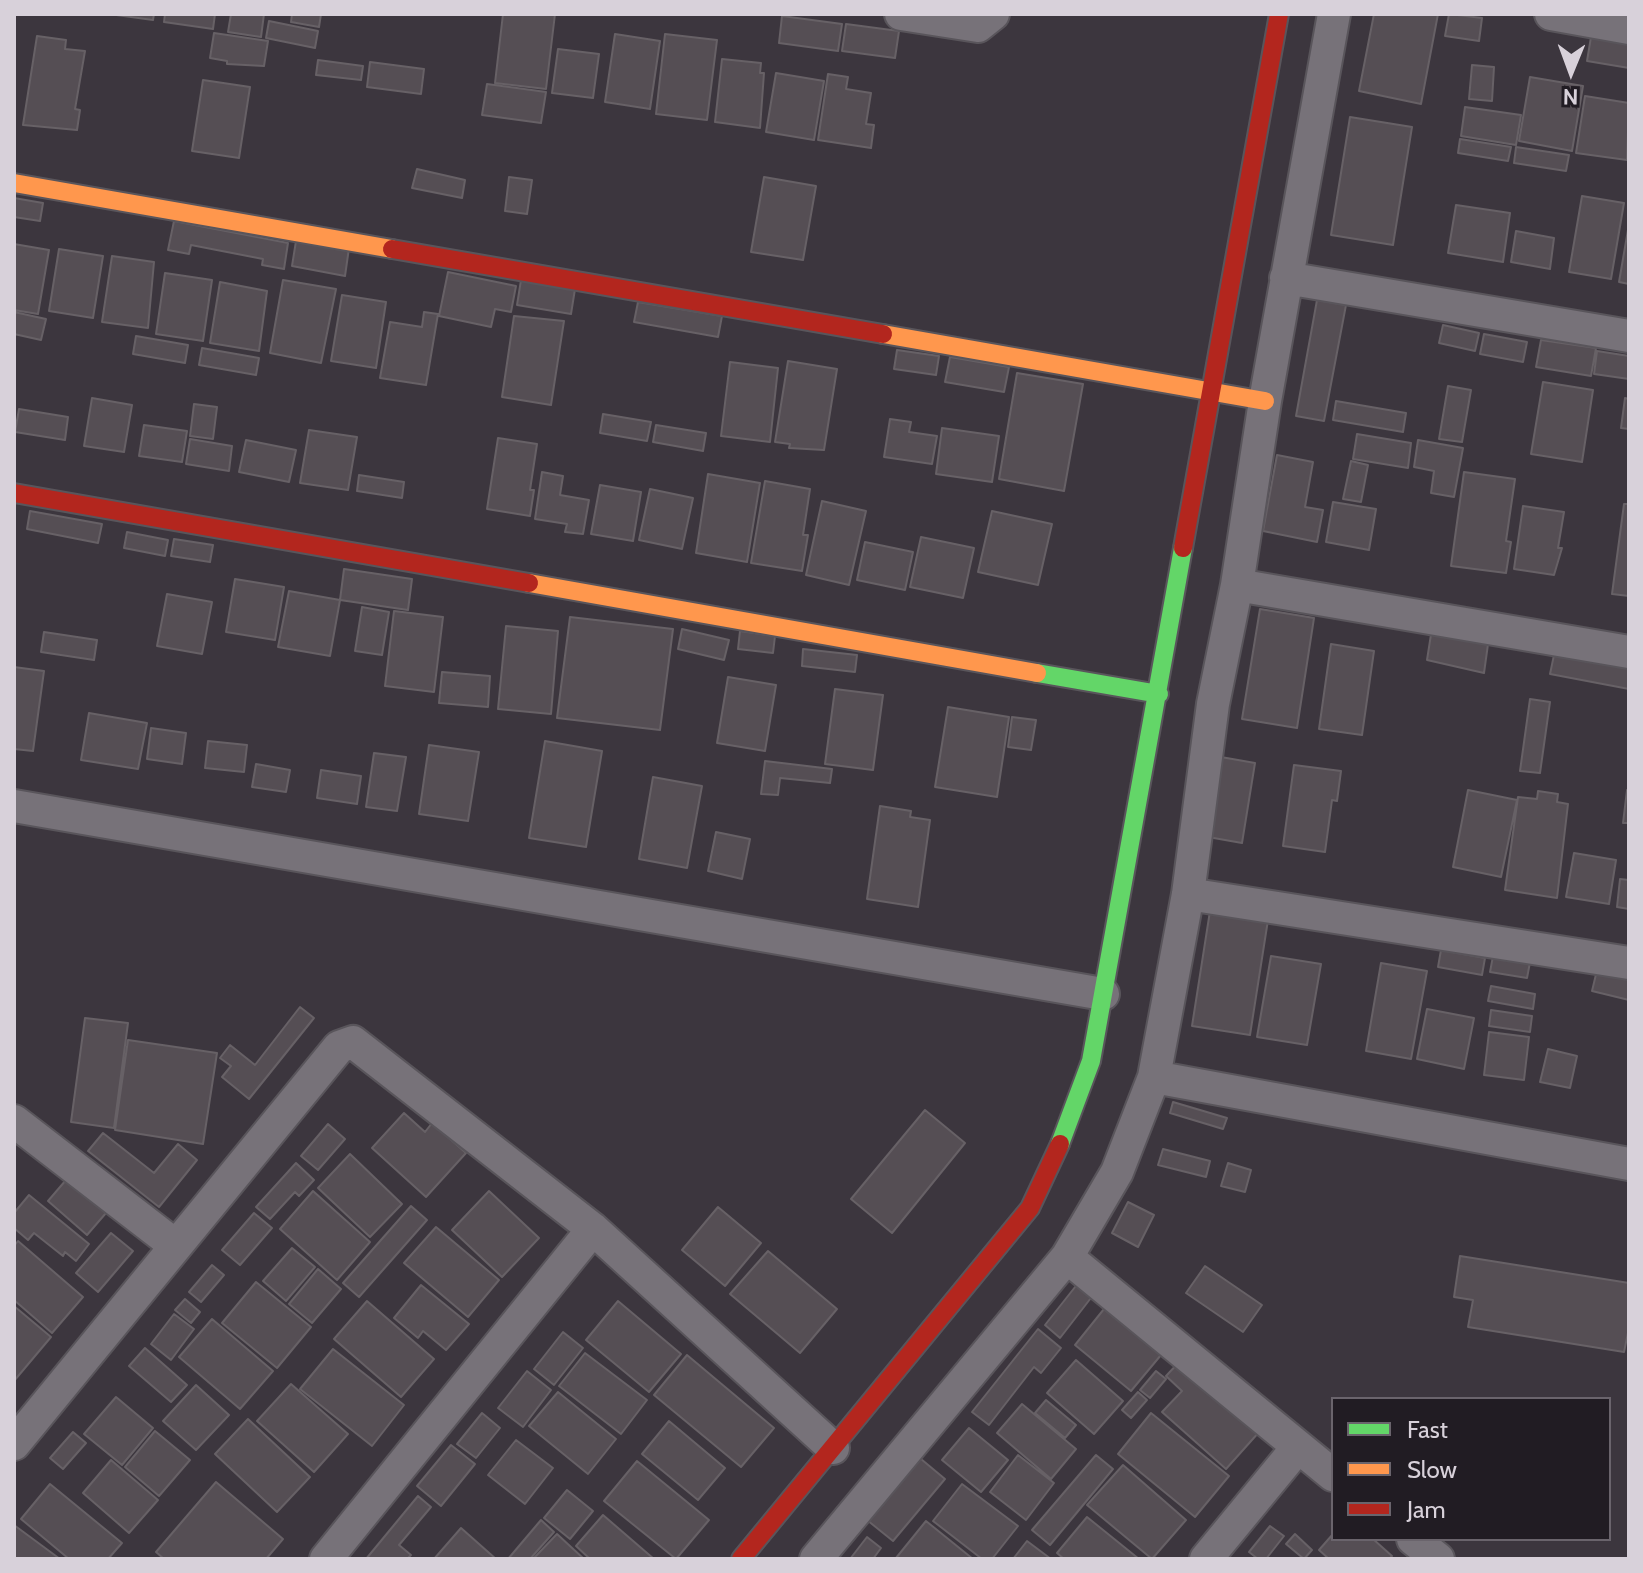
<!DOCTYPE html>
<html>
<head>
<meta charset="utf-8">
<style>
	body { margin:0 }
	#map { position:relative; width:1643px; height:1573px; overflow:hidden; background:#3c363e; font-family:Cabin,sans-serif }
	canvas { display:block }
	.frame { position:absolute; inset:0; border:16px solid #d8d1da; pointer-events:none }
	.legend { position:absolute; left:1331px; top:1397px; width:280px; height:144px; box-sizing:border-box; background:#211c23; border:2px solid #6a646c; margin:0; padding:10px 14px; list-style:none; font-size:24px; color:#d8d1da }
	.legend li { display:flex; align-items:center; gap:16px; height:40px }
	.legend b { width:40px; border:2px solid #6a646c }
	.north { position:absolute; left:1531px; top:32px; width:80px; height:80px; -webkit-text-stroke:6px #211c23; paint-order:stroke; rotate:181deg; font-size:22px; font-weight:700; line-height:32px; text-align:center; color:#d8d1da }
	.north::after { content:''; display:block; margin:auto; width:28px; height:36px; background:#d8d1da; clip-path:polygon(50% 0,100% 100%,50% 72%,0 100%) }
</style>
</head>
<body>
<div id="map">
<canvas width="1643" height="1573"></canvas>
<div class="frame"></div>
<ul class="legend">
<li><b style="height:10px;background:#63d668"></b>Fast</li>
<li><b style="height:10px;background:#ff974d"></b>Slow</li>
<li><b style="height:10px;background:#b3261e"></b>Jam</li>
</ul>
<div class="north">N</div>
</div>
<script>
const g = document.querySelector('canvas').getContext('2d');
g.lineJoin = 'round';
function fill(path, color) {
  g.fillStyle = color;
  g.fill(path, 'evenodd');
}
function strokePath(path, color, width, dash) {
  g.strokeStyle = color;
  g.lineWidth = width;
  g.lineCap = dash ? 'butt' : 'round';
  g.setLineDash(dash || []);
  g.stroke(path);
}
const building = new Path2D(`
	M109,14H154L153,20Z
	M165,14H215L213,29L164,22Z
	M231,14H264L261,37L228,32Z
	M292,14H321L319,27L291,22Z
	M503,14H555L546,89L495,83Z
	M1374,14H1438L1421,104L1359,91Z
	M1449,14L1482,18L1479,41L1445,36Z
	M782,16L842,24L838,51L779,43Z
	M269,21L318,31L315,48L266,38Z
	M846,24L899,31L895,58L842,51Z
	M1592,31L1629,38V68L1587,61Z
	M214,33L268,41L264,66L227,64V61L210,58Z
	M615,34L660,41L650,109L605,102Z
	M665,34L717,40L707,120L656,114Z
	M37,36L66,40L65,49L85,51L75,109L80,110L77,130L23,125Z
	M558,49L599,54L593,98L552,93Z
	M722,59L761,63L760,73H764L760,128L715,122Z
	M318,60L363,66L361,80L316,75Z
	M370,62L424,69L421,94L367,87Z
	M1472,65L1494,67L1492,101L1469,99Z
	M776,73L824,81L814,140L766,132Z
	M828,74L848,77L846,89L871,93L866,124L874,125L871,148L818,140Z
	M1530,77L1583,86L1572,151L1519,141Z
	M203,80L250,87L239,158L192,151Z
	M487,84L546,92L541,123L482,115Z
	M1585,96L1629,103L1627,160L1576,153Z
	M1465,107L1521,115L1516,145L1461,136Z
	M1350,117L1412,127L1393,245L1331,235Z
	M1460,139L1511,147L1508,161L1458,153Z
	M1516,147L1569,155L1566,171L1514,163Z
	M417,169L465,180L462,198L412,188Z
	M509,177L532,180L527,214L505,211Z
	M764,177L816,186L803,260L751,252Z
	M1582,196L1624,203L1611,279L1569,272Z
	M14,198L43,203L40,221L14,217Z
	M1456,205L1510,213L1503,262L1448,253Z
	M174,221L288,243L284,269L262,265L263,259L191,245L189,254L168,250Z
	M1629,224V284L1619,282Z
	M1516,231L1554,238L1550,269L1511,262Z
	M296,241L349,248L345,276L292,266Z
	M14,244L49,250L38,314L14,310Z
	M59,249L103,256L93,318L49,311Z
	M112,256L154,262L148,328L102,322Z
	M448,272L516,286L511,312L495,309L491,327L439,316Z
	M165,273L212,280L203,341L156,334Z
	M283,280L336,289L321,363L270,353Z
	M521,280L575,289L571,314L517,305Z
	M220,282L267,291L259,351L210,343Z
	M342,295L386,302L376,368L331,361Z
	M1317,300L1346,305L1324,421L1296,416Z
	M638,302L722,316L718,337L634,322Z
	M14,312L46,319L41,340L14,334Z
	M424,312L438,314L426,385L380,378L390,322L422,327Z
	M514,316L564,321L551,405L502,397Z
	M1443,325L1479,333L1475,351L1439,343Z
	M1484,334L1527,342L1523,362L1480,354Z
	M136,336L188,345L185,363L133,354Z
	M1541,340L1596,348L1591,376L1536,367Z
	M202,348L259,358L256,375L199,365Z
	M897,350L939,356L936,375L894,369Z
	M1597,351L1629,356V379L1594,374Z
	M950,357L1009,367L1004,392L945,382Z
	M788,361L837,369L824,450L789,448L790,444L775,442Z
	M730,362L778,368L770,442L721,436Z
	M1017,373L1083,384L1064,491L999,479Z
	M1543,382L1593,390L1582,462L1531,454Z
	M1448,386L1471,390L1462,442L1439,439Z
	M92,398L132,405L124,452L84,446Z
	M1625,398L1629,399V429L1621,428Z
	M1336,401L1406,413L1403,432L1333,420Z
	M194,404L217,407L213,439L190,436Z
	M19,409L68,417L65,440L15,432Z
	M603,414L651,422L647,441L600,433Z
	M890,419L911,422L909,432L937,436L932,464L884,457Z
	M144,425L187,431L182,462L139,456Z
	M656,425L706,433L703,451L653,442Z
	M942,428L999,436L992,482L936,474Z
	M309,430L357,437L348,490L300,483Z
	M1357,434L1411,443L1408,468L1353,459Z
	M498,438L537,444L530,490H534L530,516L487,509Z
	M190,439L232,446L229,471L186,464Z
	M246,440L296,450L289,482L239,472Z
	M1418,440L1463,448L1454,497L1431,493L1434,471L1414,467Z
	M1277,455L1313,462L1305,507L1323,510L1317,542L1263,531Z
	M1351,461L1368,465L1361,502L1343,499Z
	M542,472L563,476L560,495L589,500L583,534L565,532L567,524L535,519Z
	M1464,472L1515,479L1506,541L1511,542L1506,573L1451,566Z
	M708,474L760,483L747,562L696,553Z
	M359,475L404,482L402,498L357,491Z
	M765,481L810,489L803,535H808L802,571L751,563Z
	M600,485L641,492L633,541L591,534Z
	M650,489L693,498L682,549L639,540Z
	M822,501L866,511L849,585L806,575Z
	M1333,502L1376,509L1369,550L1326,542Z
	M1624,504H1629V596L1612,594Z
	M1523,506L1564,512L1558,548H1562L1554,575L1514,569Z
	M30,511L102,524L98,543L27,529Z
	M992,511L1052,524L1038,585L978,572Z
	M127,532L168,540L165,556L124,548Z
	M921,537L974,548L963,598L910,587Z
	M174,539L213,545L210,562L171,556Z
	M865,542L913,552L905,590L857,580Z
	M344,569L412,579L408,610L340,600Z
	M235,579L284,587L275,640L226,632Z
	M289,591L340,600L330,656L278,647Z
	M167,594L212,602L202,654L157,646Z
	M362,607L389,612L382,655L355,651Z
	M1260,609L1314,618L1297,728L1242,719Z
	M394,611L443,617L434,692L385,686Z
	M570,617L673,629L660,730L557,718Z
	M506,626L558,631L551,714L498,709Z
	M1432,628L1489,637L1484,673L1427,660Z
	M682,629L729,640L724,660L678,649Z
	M740,631L775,636L773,653L738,649Z
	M44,632L97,640L94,660L41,652Z
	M1331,644L1374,651L1362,735L1319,729Z
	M803,649L857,655L855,672L802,666Z
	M1554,655L1629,668V689L1550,674Z
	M14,667L44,671L33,751L14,749Z
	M442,672L490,676L488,707L439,703Z
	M728,677L776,685L765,751L717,743Z
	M835,689L883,695L873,770L825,764Z
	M1530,699L1550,702L1540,773L1520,771Z
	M948,707L1009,717L997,797L935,787Z
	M89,713L147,723L138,769L81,760Z
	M1012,717L1036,720L1031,750L1008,747Z
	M151,728L186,733L182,764L147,759Z
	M208,741L247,745L244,772L205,768Z
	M545,741L602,751L586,847L529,838Z
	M429,745L479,752L468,821L419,814Z
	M374,753L406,757L397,811L366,807Z
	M1221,757L1255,763L1242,843L1208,837Z
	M765,761L832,769L830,783L780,778L778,795L761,794Z
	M256,764L290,770L286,792L252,787Z
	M1294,765L1341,771L1337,801L1332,800L1325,852L1283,846Z
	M321,770L361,776L357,804L317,798Z
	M653,777L702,786L687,868L639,859Z
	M1468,790L1517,800L1501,877L1453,867Z
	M1627,790H1629V823H1623Z
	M1538,791L1558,794L1557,802L1568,804L1557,898L1505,890L1518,797L1537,799Z
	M880,806L911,811L910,817L930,820L918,907L867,899Z
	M716,832L750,839L742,879L708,871Z
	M1574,853L1616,860L1609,904L1566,897Z
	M1620,879L1629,880V909L1617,907Z
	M1210,911L1268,920L1250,1035L1192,1026Z
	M1441,950L1485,958L1482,975L1438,967Z
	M1494,951L1531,957L1527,978L1490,972Z
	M1271,956L1321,964L1307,1045L1257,1037Z
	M1381,963L1427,971L1411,1059L1366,1051Z
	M1598,966L1629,973V1000L1592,991Z
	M1491,986L1535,994L1533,1009L1488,1001Z
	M300,1007L314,1018L249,1099L222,1077L231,1066L220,1058L230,1045L255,1065Z
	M1427,1009L1474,1018L1464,1069L1417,1059Z
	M1491,1010L1532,1016L1530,1032L1489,1026Z
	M85,1018L128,1023L114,1128L71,1122Z
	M1489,1032L1529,1037L1524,1080L1484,1075Z
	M128,1040L217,1053L203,1144L115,1130Z
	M1548,1049L1577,1056L1570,1088L1540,1082Z
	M1173,1102L1227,1118L1223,1129L1170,1113Z
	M925,1110L965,1143L892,1233L851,1199Z
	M404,1113L425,1132L432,1123L466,1153L426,1197L372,1148Z
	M328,1124L345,1139L318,1170L301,1156Z
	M103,1133L154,1173L178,1144L197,1160L159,1207L88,1151Z
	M1163,1149L1210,1161L1206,1177L1158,1165Z
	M350,1154L402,1204L370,1237L318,1188Z
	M296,1163L314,1180L299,1196L295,1192L270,1219L256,1207Z
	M1228,1163L1251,1170L1245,1192L1221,1186Z
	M66,1180L106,1213L87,1235L48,1201Z
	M313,1191L370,1242L337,1280L280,1229Z
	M489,1191L539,1238L502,1277L452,1230Z
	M29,1195L89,1244L76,1261L65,1252L63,1256L34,1233L28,1240L14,1228V1213Z
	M1128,1202L1154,1215L1138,1247L1112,1233Z
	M411,1206L427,1220L359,1297L343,1283Z
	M718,1207L761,1243L725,1286L682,1250Z
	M254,1213L272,1228L240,1265L222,1250Z
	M436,1227L499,1280L468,1317L404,1263Z
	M111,1233L133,1251L98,1292L76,1273Z
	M18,1241L83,1297L52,1333L14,1300V1246Z
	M292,1248L315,1267L286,1301L263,1281Z
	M768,1251L837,1309L800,1353L730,1294Z
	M1460,1256L1629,1283V1328L1624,1352L1468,1327L1473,1300L1454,1297Z
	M212,1265L224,1275L201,1302L189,1292Z
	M1205,1266L1262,1305L1243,1332L1186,1293Z
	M318,1269L341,1289L312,1323L289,1304Z
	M256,1282L311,1327L277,1368L222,1323Z
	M1079,1282L1094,1294L1060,1338L1045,1325Z
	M421,1285L469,1324L446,1350L423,1331L418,1338L394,1318Z
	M185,1299L200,1312L191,1323L175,1310Z
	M367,1301L434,1359L401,1397L334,1339Z
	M618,1301L681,1354L649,1392L586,1340Z
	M14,1306L51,1337L14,1381Z
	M1104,1309L1161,1355L1131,1391L1075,1345Z
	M174,1314L194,1329L171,1360L151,1344Z
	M212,1319L273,1371L240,1409L179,1357Z
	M1038,1329L1061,1348L1041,1373L1034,1367L989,1425L972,1412Z
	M563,1332L583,1348L554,1385L534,1369Z
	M145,1348L187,1385L171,1402L129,1366Z
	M333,1349L404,1405L372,1446L300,1389Z
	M585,1353L647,1400L621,1434L559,1386Z
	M687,1355L774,1428L741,1467L654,1395Z
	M1076,1360L1123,1401L1094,1434L1047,1393Z
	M1181,1360L1260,1431L1226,1469L1162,1412L1182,1391L1166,1376Z
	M527,1371L551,1390L523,1427L498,1408Z
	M1156,1371L1166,1379L1150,1398L1140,1390Z
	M291,1384L348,1434L314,1472L257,1421Z
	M196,1385L229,1415L196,1450L163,1421Z
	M558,1392L616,1439L588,1474L529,1426Z
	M1138,1392L1147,1400L1131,1418L1122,1410Z
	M116,1397L153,1428L122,1465L84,1434Z
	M1046,1400L1076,1425L1065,1438L1035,1413Z
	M1022,1404L1076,1449L1051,1479L997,1433Z
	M482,1413L500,1428L476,1458L457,1444Z
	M1151,1413L1229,1476L1195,1517L1118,1454Z
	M248,1419L310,1477L277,1512L215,1454Z
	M669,1421L725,1468L698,1500L642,1454Z
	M969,1428L1008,1460L981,1492L942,1460Z
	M155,1431L190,1460L159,1496L125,1467Z
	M73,1432L86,1443L63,1469L50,1458Z
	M516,1440L553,1468L525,1504L488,1475Z
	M451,1445L475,1464L441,1506L417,1486Z
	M915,1454L945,1479L893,1541L862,1516Z
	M1018,1455L1054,1483L1026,1520L990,1492Z
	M1096,1455L1113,1469L1050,1545L1032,1530Z
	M111,1460L158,1500L129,1533L83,1493Z
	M637,1461L709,1520L676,1559L604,1501Z
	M1123,1465L1186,1520L1152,1559L1087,1505Z
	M216,1482L283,1539L266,1559H164L156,1552Z
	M50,1484L122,1543L108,1559H69L21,1519Z
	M962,1484L1018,1526L992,1559H982L933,1521Z
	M567,1490L593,1511L570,1539L544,1518Z
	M418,1496L431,1507L399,1545L411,1555L407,1559H366Z
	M603,1515L654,1559H590L576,1546Z
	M1087,1517L1139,1559H1064L1057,1553Z
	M541,1520L554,1532L530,1559H508Z
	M926,1521L973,1559L896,1558Z
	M14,1525L60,1559H14Z
	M1270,1526L1284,1536L1266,1559H1258L1249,1552Z
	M461,1528L496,1559H434Z
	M557,1534L584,1559H533Z
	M1295,1534L1312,1550L1304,1559L1286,1544Z
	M1333,1534V1539H1373L1392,1556L1389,1559H1329L1319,1550Z
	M867,1537L881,1548L873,1559H850Z
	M1027,1541L1051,1559H1013Z`);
fill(building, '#554e54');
strokePath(building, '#676166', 2);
const street = new Path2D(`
	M901,14L978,26L993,14
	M1551,14L1629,28
	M1286,278L1629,336
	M1237,585L1629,652
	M14,806L1103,994
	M1188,894L1629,963
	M1154,1077L1629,1164
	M14,1121L176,1246
	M1067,1257L1333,1475
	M14,1444L339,1047L353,1042L593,1229L833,1448
	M1413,1539L1438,1559
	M326,1559L593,1229
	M816,1559L1067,1257L1117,1172L1154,1077L1188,894L1213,704L1237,585L1265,401L1334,14
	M1206,1559L1298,1447`);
const fast = new Path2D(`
	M1037,673L1159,694
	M1060,1144L1091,1061L1183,548`);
const slow = new Path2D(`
	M14,183L392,249
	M883,334L1265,401
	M529,583L1037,673`);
const jam = new Path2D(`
	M392,249L883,334
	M14,493L529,583
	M1183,548L1279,14
	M741,1559L1030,1208L1060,1144`);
strokePath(street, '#59555b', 36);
strokePath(fast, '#59555b', 22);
strokePath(slow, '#59555b', 22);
strokePath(jam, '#59555b', 22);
strokePath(street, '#777279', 32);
strokePath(fast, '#63d668', 18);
strokePath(slow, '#ff974d', 18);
strokePath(jam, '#b3261e', 18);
</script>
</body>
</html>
